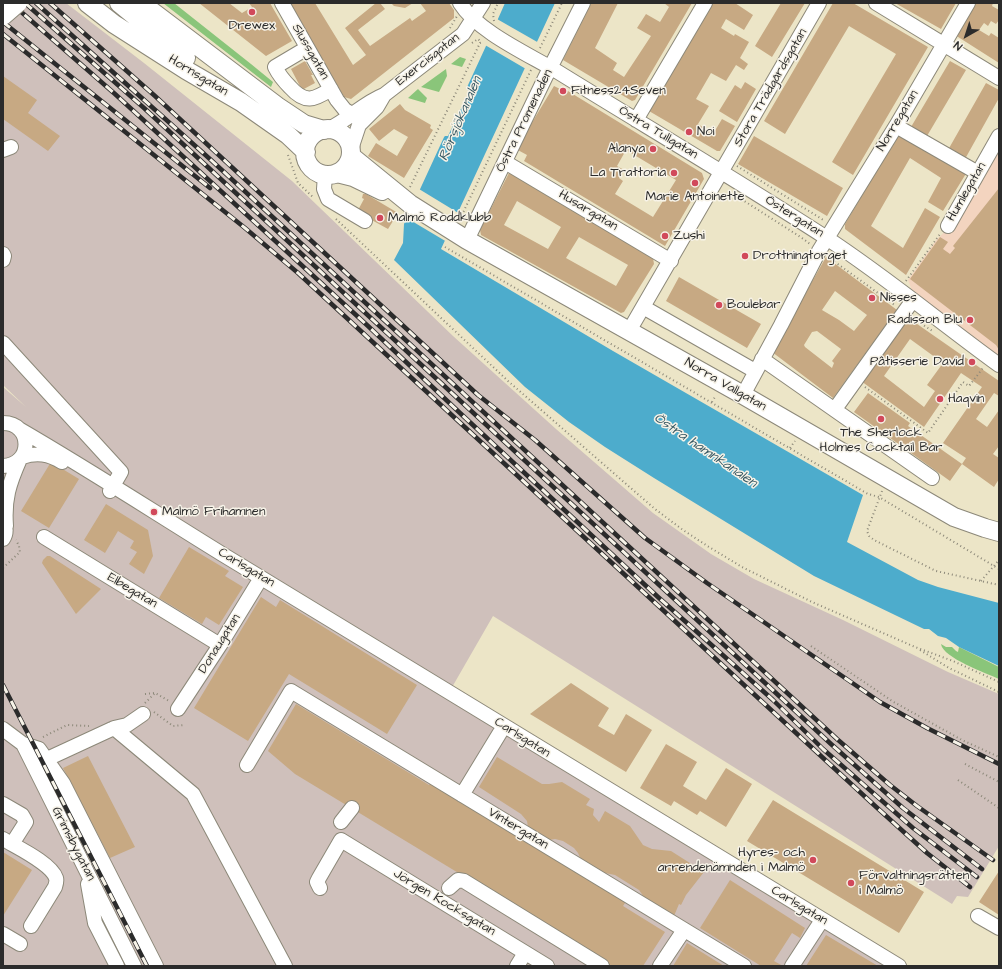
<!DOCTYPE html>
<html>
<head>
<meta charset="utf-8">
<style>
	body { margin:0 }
	#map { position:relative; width:1002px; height:969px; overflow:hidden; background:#ece5c7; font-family:"Architects Daughter",sans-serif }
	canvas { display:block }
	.frame { position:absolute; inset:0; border:4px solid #2b2b2b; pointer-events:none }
	.north { position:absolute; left:946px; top:16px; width:40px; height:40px; -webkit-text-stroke:3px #f7f3e8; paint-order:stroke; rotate:219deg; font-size:11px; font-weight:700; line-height:16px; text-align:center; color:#2b2b2b }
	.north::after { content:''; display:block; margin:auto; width:14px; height:18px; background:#2b2b2b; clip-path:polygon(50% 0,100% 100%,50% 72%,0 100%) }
</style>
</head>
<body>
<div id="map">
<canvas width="1002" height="969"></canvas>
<div class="frame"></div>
<div class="north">N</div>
</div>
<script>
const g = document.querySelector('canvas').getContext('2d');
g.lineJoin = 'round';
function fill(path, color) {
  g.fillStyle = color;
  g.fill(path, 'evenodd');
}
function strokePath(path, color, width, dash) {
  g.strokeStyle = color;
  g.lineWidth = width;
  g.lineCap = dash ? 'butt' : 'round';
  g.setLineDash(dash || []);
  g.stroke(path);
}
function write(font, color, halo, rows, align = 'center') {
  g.font = font + ' "Architects Daughter",sans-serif';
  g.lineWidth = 3;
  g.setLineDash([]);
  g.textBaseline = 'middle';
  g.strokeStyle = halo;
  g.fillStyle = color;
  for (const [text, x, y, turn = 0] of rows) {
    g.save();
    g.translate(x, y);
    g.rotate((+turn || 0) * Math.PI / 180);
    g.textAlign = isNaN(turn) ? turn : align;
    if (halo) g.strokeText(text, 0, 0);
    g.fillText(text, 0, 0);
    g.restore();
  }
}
fill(new Path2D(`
	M999,141V356L914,296L908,280L937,239L950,227Z`), '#f3d4bf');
fill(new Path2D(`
	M3,3H66L144,63L292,181L453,336L556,429L653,513L711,554L754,579L843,620L948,672L999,694V846L968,897L957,896L952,904L493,616L451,689L892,966H3V387L26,407L3,385Z`), '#cfc0bb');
fill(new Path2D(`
	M163,3H174L251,64L273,82L271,87Z
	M460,57L466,59L462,67L451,64Z
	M446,69L447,76L439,92L421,87Z
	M418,89L427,98L425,103L408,98Z
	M941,644L946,647H952L956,651L958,652L959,647L999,667V679C986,673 943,658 941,644Z`), '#8ac57a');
fill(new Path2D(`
	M505,3H555L441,249L613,351L863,495L847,542L918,580L938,587L999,603V666L959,647L946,638L938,636L929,629H924L814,576L654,478L605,447L569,422L525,387L394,260L403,243L404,224L486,46Z`), '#4daccc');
fill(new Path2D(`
	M497,19L539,43L526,69L485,45Z
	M466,87L469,92L448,136H445L442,138Z
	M419,189L460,214L447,242L405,217Z`), '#ece5c7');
fill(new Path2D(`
	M199,3H229L242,13L252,7L249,3H270L292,41L266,56Z
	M289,3H315L353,65L366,55L345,28L376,3H380L385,9L358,30L370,46L410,18L412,21L426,11L420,3H449L454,10V18L351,99L344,97Z
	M391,3H413L405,8L394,6Z
	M591,3H618L595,48L617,63L613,70L624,77L651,36L637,28L646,14L660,22L669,7L664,3H692L635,100L632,101L563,60Z
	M713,3H735L753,15L744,30L726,19L721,28L734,36L735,34L749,42L740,58L748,64L744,70L736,65L726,81L711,73L696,99L709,106L698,124L713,134L722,119L735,126L720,151H717L649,111Z
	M781,3H805L772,57L755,46Z
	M833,3H853L928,47L853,175L832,162L896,54L849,26L785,134L764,121Z
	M895,3H956L941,29Z
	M974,3H993L992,6L999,10V20L996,24L991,21L988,26L984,23L979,30L989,36L991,33L999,38V63L955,35Z
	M305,61L313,75H311L315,83L302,90L291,69Z
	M950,61L966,70L927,136L911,127Z
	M3,76L37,100L28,113L60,136L48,151L3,119Z
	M745,82L756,89L737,122L719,111L735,85L741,89Z
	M986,83L999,90V98L965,159L948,150Z
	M554,86L562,90L563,88L702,173L704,179L665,246L524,161L527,155L516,149ZM626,150L676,180L653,217L615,194L623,181L619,178L624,170L617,166Z
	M400,104L405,110L431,125L430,128L433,130L404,178L368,156L376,143L397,156L408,137L394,129L379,141L369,129Z
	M899,133L967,172L943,211L928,202L941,178L910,158L871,226L903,248L925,208L940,217L906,275L845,229V224Z
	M754,136L843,188L827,216L738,164Z
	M509,173L653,258L654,264L624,312L621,313L481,235L480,230ZM517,201L561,227L548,249L504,225ZM579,237L628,265L616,286L566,258Z
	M999,188V350L996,345L910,279L940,237L948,242L943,249L950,254L955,248L953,246Z
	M363,194H366L398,213L388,229L357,212L364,199L362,198Z
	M826,257L897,310L833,398L772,352ZM835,291L867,315L854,331L839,320L822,310ZM817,331L841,349L832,361L834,363L832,368L805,347L804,345L812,332Z
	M679,277L761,324L747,348L666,301Z
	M907,317L999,381V396L994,393L976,419L987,427L999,410V446L993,454L999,458V479L994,487L962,464L950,481L854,412L868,393L910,423L908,426L962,464L966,458L943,443L982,387L961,373L924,427L861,381ZM910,339L943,363L927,385L935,391L924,407L884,376Z
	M51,462L79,479L49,528L21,511Z
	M106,504L148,530L153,556L144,574L129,564L137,552L130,548L134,541L118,531L105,553L84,540Z
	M189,547L229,571L225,576L243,587L219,625L206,617L202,624L159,598Z
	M47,556H50L101,589L76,614L42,563L43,560Z
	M261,597L276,607L280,600L417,685L387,734L289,674L248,741L194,708Z
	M571,683L609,708L598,726L614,735L626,714L652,730L626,772L530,714Z
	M296,704L429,785L432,780L627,900L623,906L665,932L643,966H612L295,774L268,751Z
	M666,744L697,762L683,786L706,800L726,768L752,784L726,827L700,811L697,815L674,801L671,806L640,788Z
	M88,756L135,847L110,858L63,768Z
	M497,757L542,784H549L562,782L590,799L586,805L594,809L593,815L599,822L605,811L630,826L643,845L652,849L671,851L704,872L686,895L681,905L679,904L674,916L644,897L639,890L615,875L600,872L581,860L578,853L574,848L563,841L555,839L549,840L528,827L527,821L521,814L479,787Z
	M773,800L924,892L899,933L747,841Z
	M3,852L32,870L3,916Z
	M999,871V915L979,902Z
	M730,880L805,928L800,938L792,933L774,961L783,966H761L700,928Z
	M826,935L878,966H806Z
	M687,943L724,966H673Z`), '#c7a983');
const minor = new Path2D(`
	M282,3L337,100L345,110L352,114
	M460,3C478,32 528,54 558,72C647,127 737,180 825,237C885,276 941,323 999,365
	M876,3L999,78
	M307,48L275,67C279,75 284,81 290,87C305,104 314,100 331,89
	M636,120L705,3
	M896,126L978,173
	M329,129C349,119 364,103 384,95L463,34L483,3
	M351,149L359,125L377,107L384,95
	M3,150L11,147
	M505,162L671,261
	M325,175L324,189L328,199L365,221
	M948,226L999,136
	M467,240L545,78L583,3
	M3,254L4,256L3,260
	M643,307L755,371
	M629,331L819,3
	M3,343L121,472L110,491
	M762,359L932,478
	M743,395L781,325L819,251L896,126L968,3
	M835,409L913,300
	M3,423C33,423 33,465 3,466
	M19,429C88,469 154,512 222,554C448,691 673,830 899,966
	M22,457C37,452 49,454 62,462
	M3,519C6,526 7,533 3,539
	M6,526C4,499 9,484 20,459
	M44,537L220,645
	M178,709L220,645L261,578
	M114,728L127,725L143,714
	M3,729L23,744L134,966
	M23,744L39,749L63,783L156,966
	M47,759L114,728L193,794L285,966
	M247,765L291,691L744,966
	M462,795L504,726
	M3,804L22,815L26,822L12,844
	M341,822L352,808
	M3,839C16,847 51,863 56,878C57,881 56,884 55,887L31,926
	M88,884L95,923L117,966
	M320,888L317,882L319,878L341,840L547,966
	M449,888L458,880L464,881L602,966
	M978,916L999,928
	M3,934L20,944
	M517,966L525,953
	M660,966L684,930
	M792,966L822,920`);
const major = new Path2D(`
	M87,3L114,24L186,70L241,102L288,135L306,152
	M119,3L186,58
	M141,3L277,106L304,124L324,130
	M3,4L4,3
	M305 152a23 23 0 1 1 46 0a23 23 0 1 1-46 0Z
	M351,156L410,204L467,240L743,395L954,517L985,528L999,532
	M337,173L353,177L382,191`);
strokePath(minor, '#8c8879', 16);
strokePath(major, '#8c8879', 20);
strokePath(new Path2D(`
	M494,21L493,14L498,3
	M450,28L457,16
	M472,43L478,39L480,41
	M540,48L562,3
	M288,155L298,183L314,198
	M737,166L825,221
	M410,187L480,43L483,42
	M738,197L802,238L810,244
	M459,218L461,217L531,70
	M336,219L508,381L633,490L655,509L683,530L709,547L742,567L812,602L915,647L953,661L999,682
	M445,247L868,494L879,497L999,569
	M828,257L896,306
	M906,281L940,234
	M914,319L934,332
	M865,387L928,433L963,382L969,386L983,368
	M712,402L716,395
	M790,448L795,441
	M882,491L867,531L869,536L874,540L936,571L999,585
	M3,568L20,552L19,546L16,540
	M981,581L999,560
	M811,646L892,701L962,740L999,757
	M920,650L949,668L999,692
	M145,694L155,693L169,701
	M145,703L155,693
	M154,712L173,726L184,725
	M43,737L67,725L89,726
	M965,764L999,782
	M958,780L999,808`), '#8c8879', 2, [1, 3]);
strokePath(minor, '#fff', 14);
strokePath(major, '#fff', 18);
const rail = new Path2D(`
	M11,3L115,94L368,326L460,413L658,597L773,700L823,749L913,828L977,877
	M25,3L144,108L831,744L903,808L982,869
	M36,3L211,160L837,739L890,785L917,806L993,860
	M50,3L155,96L478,395L535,440L645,538L707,583L880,702L927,728L999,764
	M3,22L210,188
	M3,34L245,228L298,273L874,805L927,853L970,887
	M3,685L147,966`);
strokePath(rail, '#2b2b2b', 4.5);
strokePath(rail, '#f7f3e8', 3, [9]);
const majorBridge = new Path2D(`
	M3,16L18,3`);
strokePath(majorBridge, '#8c8879', 20, []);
strokePath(majorBridge, '#fff', 18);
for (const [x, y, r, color] of [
	[252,12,4,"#d1495b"],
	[563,91,4,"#d1495b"],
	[689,132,4,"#d1495b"],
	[653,149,4,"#d1495b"],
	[674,173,4,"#d1495b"],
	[695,183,4,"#d1495b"],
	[380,218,4,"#d1495b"],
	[665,236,4,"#d1495b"],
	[745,256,4,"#d1495b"],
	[872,298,4,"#d1495b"],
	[719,305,4,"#d1495b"],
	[970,320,4,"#d1495b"],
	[972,362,4,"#d1495b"],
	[940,399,4,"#d1495b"],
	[881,419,4,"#d1495b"],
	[154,512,4,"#d1495b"],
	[813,860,4,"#d1495b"],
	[851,883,4,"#d1495b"]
]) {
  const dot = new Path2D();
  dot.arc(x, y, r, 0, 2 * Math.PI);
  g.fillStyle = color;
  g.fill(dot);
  strokePath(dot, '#f7f3e8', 1.5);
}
write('13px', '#2b2b2b', '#f7f3e8', [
	["Drewex",252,26,"center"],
	["Fitness24Seven",571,91],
	["Noi",697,132],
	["Alanya",645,149,"right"],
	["La Trattoria",666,173,"right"],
	["Marie Antoinette",695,197,"center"],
	["Malmö Roddklubb",388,218],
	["Zushi",673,236],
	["Drottningtorget",753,256],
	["Nisses",880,298],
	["Boulebar",727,305],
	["Radisson Blu",962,320,"right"],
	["Pâtisserie David",964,362,"right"],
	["Haqvin",948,399],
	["The Sherlock",881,433,"center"],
	["Holmes Cocktail Bar",881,448,"center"],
	["Malmö Frihamnen",162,512],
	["Hyres- och",805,853,"right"],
	["arrendenämnden i Malmö",805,868,"right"],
	["Förvaltningsrätten",859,876],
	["i Malmö",859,891]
], 'left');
write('13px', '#2b2b2b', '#f7f3e8', [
	["Slussgatan",310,52,60],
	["Exercisgatan",428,60,-38],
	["Hornsgatan",198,76,31],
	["Stora Trädgårdsgatan",771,88,-60],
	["Östra Promenaden",525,121,-64],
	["Norregatan",898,121,-59],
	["Östra Tullgatan",658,133,31],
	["Humlegatan",967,192,-60],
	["Husargatan",588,211,31],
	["Östergatan",794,217,32],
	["Norra Vallgatan",725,385,30],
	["Carlsgatan",246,568,31],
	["Elbegatan",132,591,31],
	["Donaugatan",220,644,-58],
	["Carlsgatan",522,738,32],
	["Vintergatan",518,829,31],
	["Grimsbygatan",73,844,63],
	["Jörgen Kocksgatan",444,903,31],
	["Carlsgatan",799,906,31]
]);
write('italic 14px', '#375863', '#f7f3e8', [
	["Rörsjökanalen",461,119,-67],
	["Östra hamnkanalen",705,451,34]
]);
</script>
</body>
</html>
